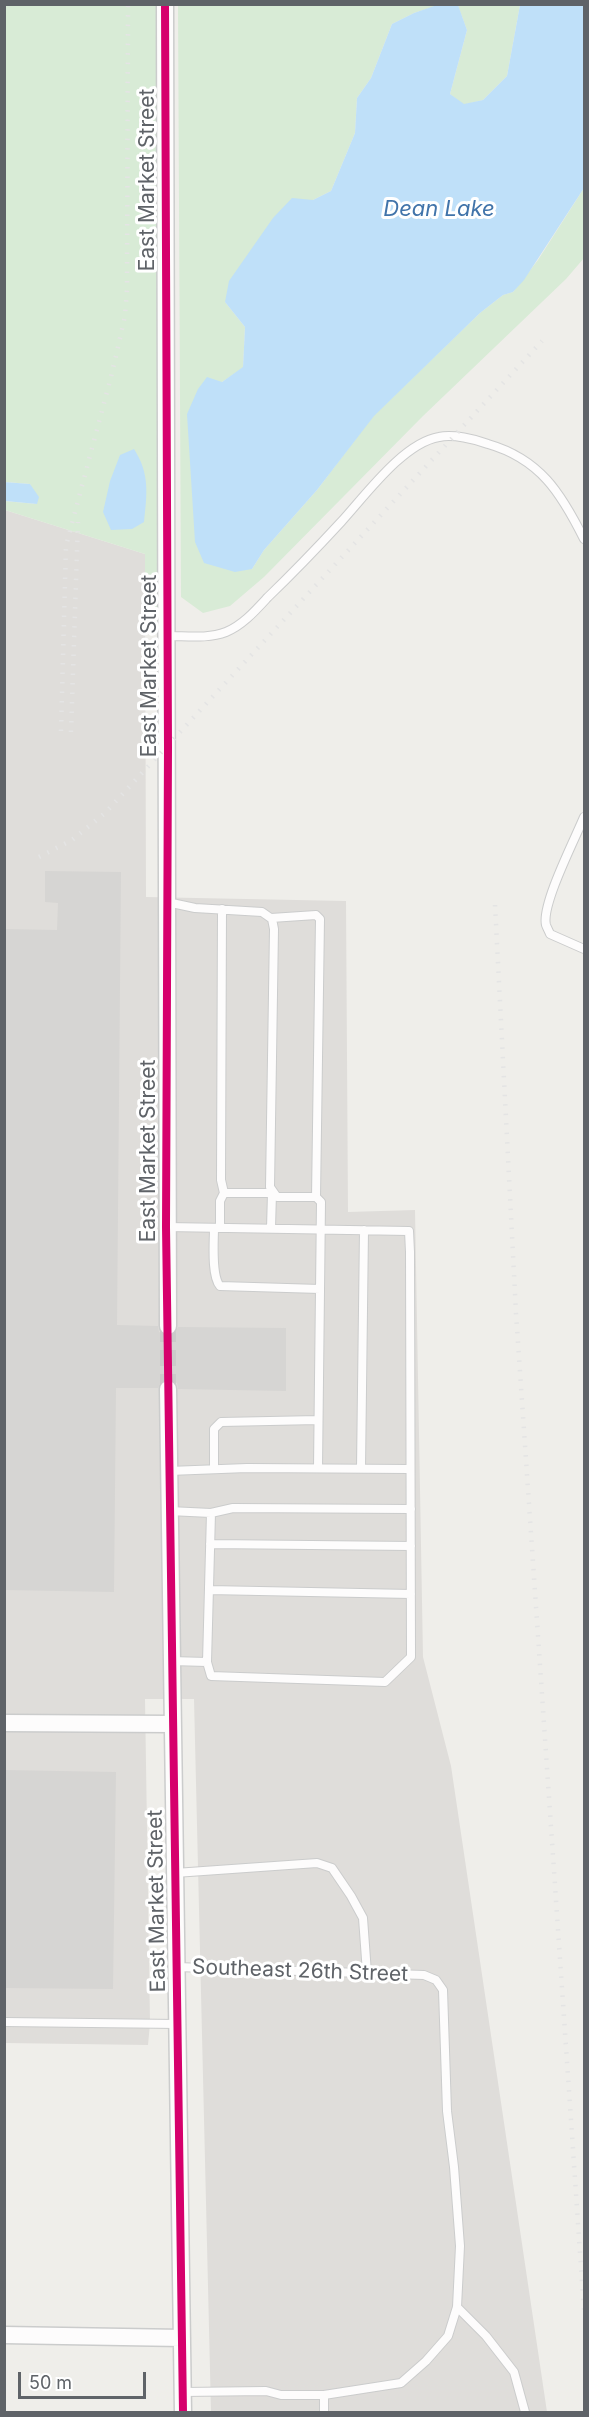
<!DOCTYPE html>
<html>
<head>
<meta charset="utf-8">
<style>
	body { margin:0 }
	#map { position:relative; width:589px; height:2417px; overflow:hidden; background:#efeeea; font-family:Inter,sans-serif }
	canvas { display:block }
	.frame { position:absolute; inset:0; border:6px solid #5f6368; pointer-events:none }
	.scale { position:absolute; left:18px; top:2372px; width:128px; height:27px; box-sizing:border-box; border:3px solid #5f6368; border-top:0; padding-left:8px; font-size:18px; line-height:21px; white-space:nowrap; color:#5f6368; -webkit-text-stroke:4px #fff; paint-order:stroke }
</style>
</head>
<body>
<div id="map">
<canvas width="589" height="2417"></canvas>
<div class="frame"></div>
<div class="scale">50 m</div>
</div>
<script>
const g = document.querySelector('canvas').getContext('2d');
g.lineJoin = 'round';
function fill(path, color) {
  g.fillStyle = color;
  g.fill(path, 'evenodd');
}
function strokePath(path, color, width, dash) {
  g.strokeStyle = color;
  g.lineWidth = width;
  g.lineCap = dash ? 'butt' : 'round';
  g.setLineDash(dash || []);
  g.stroke(path);
}
function write(font, color, halo, rows, align = 'center') {
  g.font = font + ' Inter,sans-serif';
  g.lineWidth = 6;
  g.setLineDash([]);
  g.textBaseline = 'middle';
  g.strokeStyle = halo;
  g.fillStyle = color;
  for (const [text, x, y, turn = 0] of rows) {
    g.save();
    g.translate(x, y);
    g.rotate((+turn || 0) * Math.PI / 180);
    g.textAlign = isNaN(turn) ? turn : align;
    if (halo) g.strokeText(text, 0, 0);
    g.fillText(text, 0, 0);
    g.restore();
  }
}
fill(new Path2D(`
	M5,510L145,554L146,897L346,901L348,1212L415,1210L423,1657L451,1766L547,2412H211L194,1699H145L150,2023L148,2045L5,2043Z`), '#dfddda');
fill(new Path2D(`
	M5,5H156L160,305L159,624L145,627V554L5,510L4,501L37,504L30,484L5,482Z
	M178,5H440L414,13L392,24L371,78L357,98L355,133L331,191L313,200L225,302L245,327L243,368L222,382L252,569L264,550L317,490L373,416L480,313L503,295L513,292L538,260L584,188V258L566,279L423,416L264,577L230,606L203,613L181,597Z
	M454,5H520L507,76L483,100L463,105L450,94L467,30L458,6Z`), '#d8ebd6');
fill(new Path2D(`
	M440,4L458,5L467,30L450,94L464,104L483,100L507,76L520,5H584V188L524,280L513,292L503,295L480,313L374,416L317,490L264,550L252,569L235,572L204,563L195,542L187,414L198,389L207,377L222,382L243,367L245,327L225,302L229,281L273,218L292,198L313,200L331,191L355,133L357,98L371,78L392,24L414,13Z
	M134,449C150,474 147,494 144,522L132,529L111,530L103,512L110,481L120,455Z
	M4,482L30,484L39,497L37,504L5,501Z`), '#bfe0f9');
fill(new Path2D(`
	M45,871L121,872L117,1325L158,1326L159,1332L167,1336L174,1335L178,1327L286,1328V1391L178,1389L177,1383L168,1379L162,1380L158,1388H116L114,1592L4,1590V929L57,930L58,903L45,902Z
	M4,1770L116,1772L113,1989L4,1988Z`), '#d6d5d3');
strokePath(new Path2D(`
	M168,1326V1389`), '#cbcbca', 16, [16, 8]);
const lane = new Path2D(`
	M168,636C187,636 208,639 226,632C243,625 256,610 268,597C293,573 317,548 341,522C365,496 403,443 439,437C453,434 475,439 488,444C540,459 561,493 584,539
	M584,817C575,839 541,905 546,925C547,928 549,931 550,934L584,949
	M167,902L195,908L262,912L272,919L274,929L270,1187L277,1197H316L321,1202L318,1468
	M222,909L221,1180L224,1193
	M271,918L316,915L320,919L316,1197
	M167,1227L409,1231L410,1252L411,1657L385,1682L211,1676L207,1662L171,1661
	M214,1228C214,1241 211,1276 220,1286L320,1289
	M220,1228V1201L224,1193H272L271,1228
	M361,1468L364,1230
	M214,1469V1429L221,1422L318,1420
	M169,1471L247,1468L410,1469
	M169,1511L211,1513L233,1508L411,1509
	M210,1544L411,1546
	M209,1590L411,1594
	M207,1662L211,1513
	M175,1873L317,1863L332,1868L351,1896L363,1918L367,1973
	M176,1967L424,1975L436,1980L443,1990L447,2111L454,2167L460,2246L457,2307L448,2336L426,2361L401,2383L324,2395V2412
	M4,2022L178,2024
	M457,2307L486,2336L514,2372L525,2412
	M183,2392L266,2391L281,2395H324`);
const street = new Path2D(`
	M165,4L168,1326
	M168,1389L183,2412
	M4,1723L172,1724
	M4,2335L182,2338`);
strokePath(lane, '#cbcccc', 10);
strokePath(street, '#cbcccc', 19);
strokePath(lane, '#fdfcfc', 8);
strokePath(street, '#fdfcfc', 16);
strokePath(new Path2D(`
	M61,731L66,546L112,373L125,316L127,289L128,4
	M71,732L78,522
	M39,857L72,840L105,813L542,341
	M495,905L516,1313L584,2311`), '#e4e4e4', 4.5, [1.5, 8]);
strokePath(new Path2D(`
	M165,4L168,747L166,1227L183,2412`), '#d6006c', 8);
write('21px', '#5f6368', '#fff', [
	["East Market Street",148,180,-90],
	["East Market Street",150,666,-90],
	["East Market Street",149,1151,-90],
	["East Market Street",157,1901,-91],
	["Southeast 26th Street",300,1971,2]
]);
write('italic 22px', '#4174aa', '#fff', [
	["Dean Lake",439,209]
]);
</script>
</body>
</html>
